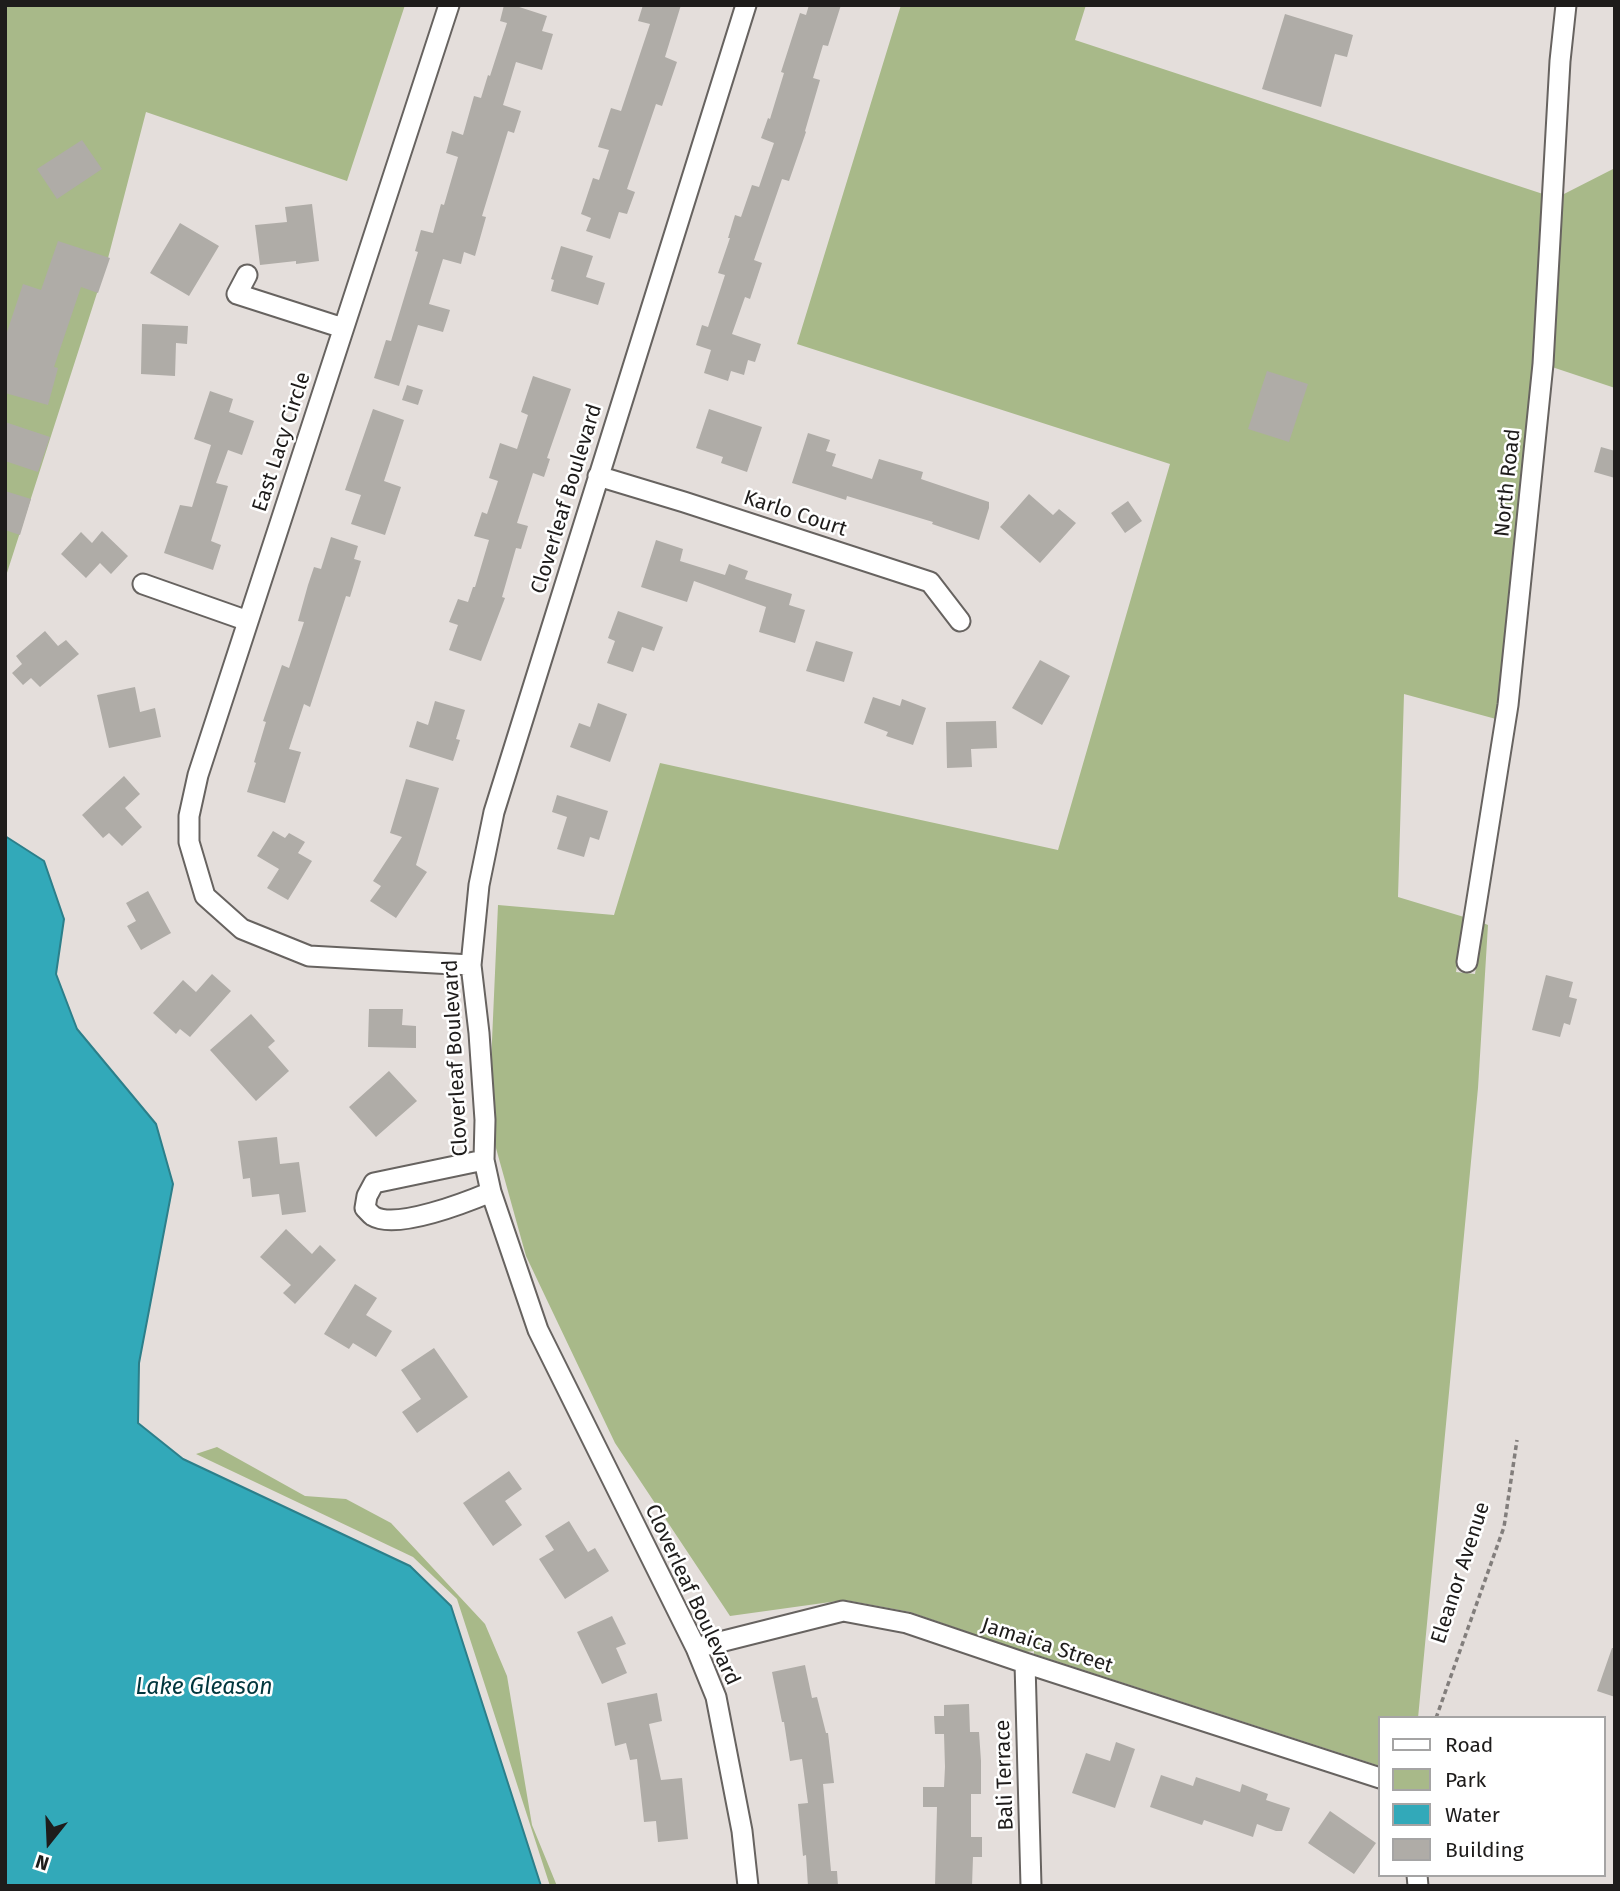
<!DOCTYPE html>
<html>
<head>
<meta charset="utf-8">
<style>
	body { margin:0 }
	#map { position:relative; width:1620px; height:1891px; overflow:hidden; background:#e4dedb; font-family:"Fira Sans",sans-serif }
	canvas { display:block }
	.frame { position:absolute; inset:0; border:7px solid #1e1c1b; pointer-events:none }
	.legend { position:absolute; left:1378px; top:1716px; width:228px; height:161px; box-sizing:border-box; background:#fff; border:2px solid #a5a4a4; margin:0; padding:9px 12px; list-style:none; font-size:21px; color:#1e1c1b }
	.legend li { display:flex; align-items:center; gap:14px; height:35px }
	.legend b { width:35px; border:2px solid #a5a4a4 }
	.north { position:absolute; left:14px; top:1807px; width:70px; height:70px; -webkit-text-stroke:5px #fff; paint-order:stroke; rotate:198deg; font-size:19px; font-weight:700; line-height:28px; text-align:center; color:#1e1c1b }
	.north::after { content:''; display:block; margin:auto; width:24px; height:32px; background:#1e1c1b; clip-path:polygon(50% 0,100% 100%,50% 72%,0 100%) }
</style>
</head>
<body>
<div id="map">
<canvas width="1620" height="1891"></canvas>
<div class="frame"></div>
<ul class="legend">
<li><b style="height:9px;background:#fff"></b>Road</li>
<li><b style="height:19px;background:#a8b989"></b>Park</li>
<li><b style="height:19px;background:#32a9b9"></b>Water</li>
<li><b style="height:19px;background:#afaca7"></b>Building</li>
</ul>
<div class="north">N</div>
</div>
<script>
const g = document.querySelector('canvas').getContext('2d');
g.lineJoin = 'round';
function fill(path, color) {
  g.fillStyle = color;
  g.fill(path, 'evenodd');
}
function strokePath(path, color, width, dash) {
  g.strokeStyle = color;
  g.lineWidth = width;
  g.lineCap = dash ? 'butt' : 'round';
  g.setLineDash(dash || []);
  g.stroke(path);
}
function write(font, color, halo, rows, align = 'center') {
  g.font = font + ' "Fira Sans",sans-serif';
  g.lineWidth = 5;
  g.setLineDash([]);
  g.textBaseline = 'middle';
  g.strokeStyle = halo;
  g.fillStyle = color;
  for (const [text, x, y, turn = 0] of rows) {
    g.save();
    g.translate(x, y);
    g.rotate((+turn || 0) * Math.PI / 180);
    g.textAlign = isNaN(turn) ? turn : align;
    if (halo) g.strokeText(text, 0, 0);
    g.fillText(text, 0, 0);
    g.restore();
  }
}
fill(new Path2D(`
	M5,5H405L347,181L146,112L107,262L5,579Z
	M901,5H1086L1075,40L1543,194L1533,364L1496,719L1404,694L1398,897L1464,917L1456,972L1475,974L1483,923L1488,925L1478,1088L1418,1718H1380V1766L1034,1654V1651L1026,1652L910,1612L845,1600L730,1616L615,1443L526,1256L494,1141L495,1118L491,1063L498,905L614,915L660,763L1058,850L1170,464L797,344Z
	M1615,168V388L1552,367L1562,195Z
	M217,1447L305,1496L346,1499L391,1523L485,1624L507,1676L532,1825L557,1886H550L457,1599L413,1557L196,1454Z`), '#a8b989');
const water = new Path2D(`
	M5,836L44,861L64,919L56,974L77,1029L156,1124L173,1184L139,1363L138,1423L183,1459L410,1566L451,1606L541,1886H5Z`);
fill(water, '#32a9b9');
strokePath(water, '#2c7f8a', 2);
fill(new Path2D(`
	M504,5H513L547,16L542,31L553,34L542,70L516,62L503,105L521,111L514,133L508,131L482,216L486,217L475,256L464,252L461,264L443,259L429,304L450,310L443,332L418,325L399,386L374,378L386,340L391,341L418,252L415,251L421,230L433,233L441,204L444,205L458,157L446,153L452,131L463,135L474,96L481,98L488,75L490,76L507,23L500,21Z
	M643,5H681L665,57L677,62L662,106L656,104L627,189L635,192L627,214L619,212L610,239L586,231L591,218L581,214L593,178L599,180L609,150L598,147L611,108L621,111L650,24L638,21Z
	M809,5H841L828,46L823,45L813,78L820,80L805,131L806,132L789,181L782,179L754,260L762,263L750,299L745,297L732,334L761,344L755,362L748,360L744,375L731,371L728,381L704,373L711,350L696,345L702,325L708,327L725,275L718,273L730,238H728L735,215L741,217L752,185L759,187L774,143L761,138L768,118L770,119L784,73L781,72L800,13L806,15Z
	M1285,14L1353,35L1347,57L1335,54L1321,107L1262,89Z
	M82,140L102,169L57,199L37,169Z
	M312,204L319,261L296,264V261L260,265L255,225L287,222L285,207Z
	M180,223L219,246L189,296L150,273Z
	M58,241L110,258L98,293L81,287L54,367L58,368L48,405L5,393V338L23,284L41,290Z
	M561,246L593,256L586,277L605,283L598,305L551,291L554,280L551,279Z
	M142,324L188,326L187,344L176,343L175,376L141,374Z
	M1267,371L1308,384L1289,442L1248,429Z
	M533,376L571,389L547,458L550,459L544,477L533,473L517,523L528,526L521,549L516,548L502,597L505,598L481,661L449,650L458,625L449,622L458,599L468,602L473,587H475L489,540L474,536L482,512L487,514L498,481L489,478L500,443L517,449L528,415L521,412Z
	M407,385L423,390L418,405L402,400Z
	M210,391L233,399L229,412L254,421L242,455L228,450L216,483L228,486L211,541L221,545L213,570L164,553L180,505L192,507L211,445L194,439Z
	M373,409L404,420L384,481L401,487L385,535L351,524L361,495L345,490Z
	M709,409L762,427L747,472L721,463L723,457L696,448Z
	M5,422L50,437L38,472L5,461Z
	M808,433L830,440L826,451L836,454L832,466L872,479L879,459L923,472L921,479L989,502V508L979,540L932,524L933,522L847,496L846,500L792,483Z
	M1601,447L1615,451V478L1594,472Z
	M5,491L31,499L20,535L5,530Z
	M1029,494L1053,515L1059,509L1076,523L1040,563L1000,527Z
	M1128,501L1142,521L1125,533L1111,513Z
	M102,531L128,556L111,574L100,563L86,578L61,554L81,532L92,543Z
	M331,537L358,546L354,559L361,561L350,597L346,596L310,707L304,704L289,749L301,752L285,803L247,792L256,763L254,762L266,722L263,721L282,665L289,668L304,622L298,621L308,585L314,567L321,569Z
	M656,540L683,549L680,561L725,575L729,564L748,571L745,579L792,594L789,605L805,610L795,643L759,632L766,607L694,581L687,602L641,587Z
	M618,611L663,627L654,651L642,647L633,672L607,663L615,641L608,638Z
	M45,631L58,646L66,640L79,654L40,687L31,678L23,685L12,673L22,664L16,656Z
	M816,641L853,652L844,682L806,671Z
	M1040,660L1070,676L1042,725L1012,708Z
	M135,687L140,712L155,708L161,737L109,748L97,695Z
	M873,697L900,706L902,699L926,708L913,745L886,736L888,732L864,723Z
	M435,701L465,710L456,739L460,740L453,761L409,747L417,721L428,725Z
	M598,703L627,714L610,762L570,747L579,723L590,727Z
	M996,721L997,748L971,749L972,767L947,768L946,722Z
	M124,776L140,794L125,808L142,827L122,846L109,833L103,838L82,815Z
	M406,779L439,788L416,865L427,872L396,918L370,901L381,886L373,881L402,837L390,833Z
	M557,795L608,811L599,840L590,837L584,857L557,849L567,817L552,812Z
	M273,831L285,838L289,833L305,842L298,853L312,861L288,900L267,888L279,869L257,856Z
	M148,891L171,933L141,950L127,926L136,921L126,903Z
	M212,974L231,991L190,1037L180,1029L176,1034L153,1013L183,980L196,992Z
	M1546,975L1573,982L1569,997L1577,999L1570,1025L1564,1023L1560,1037L1532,1030Z
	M369,1009H403L402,1025L416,1026V1048L368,1047Z
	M251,1014L275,1041L268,1047L289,1071L256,1101L210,1050Z
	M389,1071L417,1101L376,1137L349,1107Z
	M277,1137L280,1164L299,1162L306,1212L282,1215L279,1194L252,1197L250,1178L243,1179L238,1141Z
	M286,1229L312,1254L320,1245L336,1260L295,1304L283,1293L291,1285L260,1257Z
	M355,1284L377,1298L366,1315L392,1331L376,1357L353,1343L349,1349L324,1334Z
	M434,1348L468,1397L417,1433L402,1412L421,1399L401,1370Z
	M509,1471L522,1489L505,1501L522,1525L493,1546L463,1503Z
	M569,1521L588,1552L595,1548L609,1571L565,1599L539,1559L554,1550L545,1536Z
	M612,1616L626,1644L616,1648L627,1673L602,1684L577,1632Z
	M1612,1648H1615V1697L1597,1691Z
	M805,1665L812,1698L817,1697L826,1733H828L834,1783L823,1784L831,1871H837L838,1886H808L806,1855L803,1856L798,1804L808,1803L802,1759L790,1761L784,1722H782L772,1672Z
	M657,1693L662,1721L649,1724L661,1780L682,1778L688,1839L658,1842L656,1821L644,1822L637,1759L630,1760L626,1743L615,1746L607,1703Z
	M969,1704L970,1732H979L981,1761V1794H971V1837H982V1857H973L972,1886H935L937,1807H923V1787H944L945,1767L944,1734H935L934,1716H944V1705Z
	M1116,1742L1135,1749L1115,1808L1072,1793L1086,1753L1110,1761Z
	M1161,1775L1193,1786L1196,1777L1240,1792L1242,1784L1268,1794L1266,1800L1290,1808L1282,1831H1276L1257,1824L1253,1837L1204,1820L1202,1825L1150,1807Z
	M1330,1811L1376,1843L1354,1874L1308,1843Z`), '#afaca7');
const minor = new Path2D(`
	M449,5L198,775L189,816V842L205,896L242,929L309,956L471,965
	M746,5L494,812L479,885L471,965L479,1033L485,1120L484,1160L491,1192L538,1330L696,1648L716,1697L742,1831L748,1886
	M247,275L237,294L343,328
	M598,476L684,502L930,582L960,621
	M143,584L248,621
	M1467,962L1508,705L1543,364L1560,61L1566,5
	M484,1160L374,1183L367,1196L365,1208C368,1211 370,1214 373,1216C396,1230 467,1202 491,1192
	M696,1648L843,1611L907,1623L1025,1663L1380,1778
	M1025,1663L1031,1886
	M1417,1875L1418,1886`);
strokePath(minor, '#676360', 23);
strokePath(new Path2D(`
	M1436,1718L1504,1527L1517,1440`), '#827e7c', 3.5, [5, 3.5]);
strokePath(minor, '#fff', 19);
write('21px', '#1e1c1b', '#fff', [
	["East Lacy Circle",282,442,-72],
	["North Road",1508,483,-84],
	["Cloverleaf Boulevard",567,499,-73],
	["Karlo Court",795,514,18],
	["Cloverleaf Boulevard",456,1058,-93],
	["Eleanor Avenue",1461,1573,-72],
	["Cloverleaf Boulevard",692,1595,65],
	["Jamaica Street",1047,1646,18],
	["Bali Terrace",1005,1775,-92]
]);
write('italic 23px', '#00363d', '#fff', [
	["Lake Gleason",204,1688]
]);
</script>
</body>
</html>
